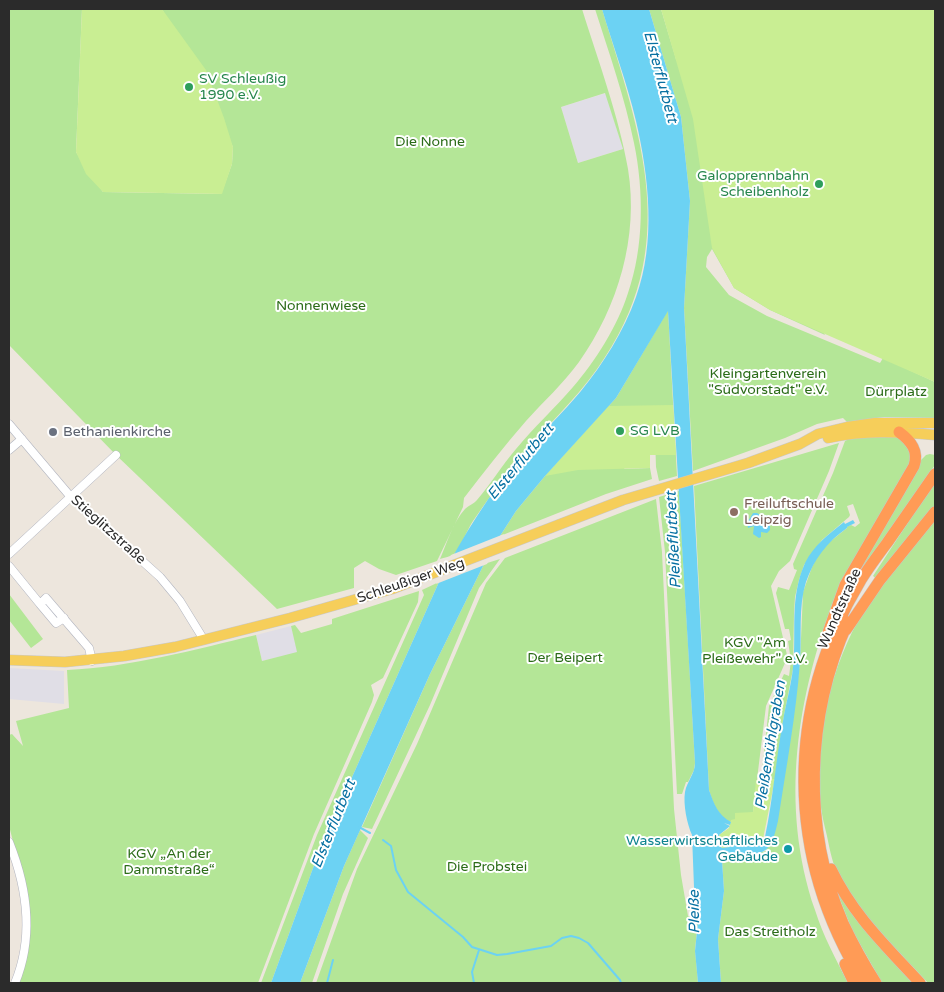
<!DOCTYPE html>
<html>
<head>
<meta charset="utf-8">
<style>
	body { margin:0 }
	#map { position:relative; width:944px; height:992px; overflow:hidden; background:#ede6dd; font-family:"Varela Round",sans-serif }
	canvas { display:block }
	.frame { position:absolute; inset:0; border:10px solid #2b2b2b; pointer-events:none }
</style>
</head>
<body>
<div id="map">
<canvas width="944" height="992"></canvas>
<div class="frame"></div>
</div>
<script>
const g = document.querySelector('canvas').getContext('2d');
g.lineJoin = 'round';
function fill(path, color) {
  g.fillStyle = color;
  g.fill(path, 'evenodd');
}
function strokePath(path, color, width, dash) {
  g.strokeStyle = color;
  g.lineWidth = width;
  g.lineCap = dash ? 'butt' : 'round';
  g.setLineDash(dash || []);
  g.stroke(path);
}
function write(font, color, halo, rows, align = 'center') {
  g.font = font + ' "Varela Round",sans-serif';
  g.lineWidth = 4;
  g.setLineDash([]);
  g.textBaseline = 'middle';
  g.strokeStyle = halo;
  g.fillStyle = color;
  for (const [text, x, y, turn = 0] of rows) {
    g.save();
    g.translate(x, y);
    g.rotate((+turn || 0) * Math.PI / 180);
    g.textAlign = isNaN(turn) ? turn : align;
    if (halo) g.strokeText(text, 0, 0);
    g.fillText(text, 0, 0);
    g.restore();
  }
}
fill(new Path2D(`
	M606,93L623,149L578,163L561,107Z
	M291,626L298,653L262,661L256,635Z
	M9,668L64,671V704L9,699Z`), '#e0dee6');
fill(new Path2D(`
	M9,9H82L76,152L103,192L221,194L232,164L233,147L162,9H582C598,60 619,117 628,169C639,237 618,307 579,362C563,384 543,402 526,421C504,446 484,472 464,498L463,507L437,561L396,575L379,569L365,561L354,568V588L277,609L116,455L9,345ZM605,93L623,149L578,163L561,107Z
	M595,9H602C641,137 684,248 597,369C574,402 543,429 518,460C502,480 487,500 473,521C468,528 460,549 454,554C451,556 444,558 440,559C447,543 453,522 465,509C469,505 474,504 477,500C491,484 502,465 516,449C534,427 555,408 573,387C595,362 618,325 628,293C644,247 644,191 634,143C625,98 609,53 595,9Z
	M649,9H661L676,59L825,335L770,310L734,288L712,249L707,257L706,267L729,295L767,316L880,363L883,358L935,382V418L884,417L847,422L843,418L817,424L785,438L693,471L684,308L690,201L681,117Z
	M668,310L677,476L659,481L656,467L654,406L624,469L650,468L652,479L606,494L500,536L516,511L545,476L616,398Z
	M880,436L903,438L906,441L912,459L836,594C797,696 779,805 815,910C823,936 836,959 848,983H721L718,939L724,891L722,860C730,854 753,856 766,851L796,692L800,662L803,592L812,567L817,557L827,544L847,528L846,527L851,525L855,527L860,523L853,504L847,506L850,515L849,517L822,540L804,565L799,580L795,597L794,613L793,669L783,721L775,779H764L761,780L769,706L784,674L789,676L791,661L788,641L791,640L789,629H785L776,593L778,587L789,590L797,570L794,569L793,564L833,473L845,441L849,439Z
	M839,443L829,471L790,561L779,571L771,586L787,655L785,663L766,706L753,812L730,822C717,815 713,803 709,790L694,486Z
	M930,454L935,455V465L864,568L845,602L843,594L920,461L926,455Z
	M935,481V507L877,579L873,576Z
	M679,491L695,763L694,770L688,782H686L682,794H677L665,552L659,497Z
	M656,499L662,552L674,809L681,875L688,916L697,918L698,921L695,950L698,983H316L357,869L417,744L486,583L505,558Z
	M935,517V983H928C901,953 859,915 840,879C833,866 830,851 827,836C824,824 821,812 820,799C814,735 831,666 864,610C884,577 910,546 935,517Z
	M500,559L479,588L430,705L372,829L362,827L430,674L484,564Z
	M439,582L320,849L271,983H261L317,835L424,595L422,590Z
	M419,591L418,602L383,678L371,685L374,695L372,702L314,834L258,983H17L25,961L30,937L29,901L9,826V735L12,734L23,746L16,721L69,708L67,670C131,667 193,650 256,635L262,661L297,652L291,626L295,625L301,633L332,624V619Z
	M9,594L43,639L31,648L9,620Z
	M360,830L368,838L343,894L312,983H300L344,866Z
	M831,877L917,983H882L852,930Z`), '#b4e697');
fill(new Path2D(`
	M82,9H162L206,70L224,118L233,147L232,164L222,194L103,192L86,174L76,152Z
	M661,9H935V382L770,310L734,288L712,248L693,119Z
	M673,405L676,455H650V468L578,470L545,476L608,406Z
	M764,779H775L763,839C755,846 742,847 732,845L731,847L722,848L720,846L719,835L729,828L731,820L735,819V813L753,812L756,780Z`), '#c9ee93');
fill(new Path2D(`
	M602,9H649L681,117L690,201L684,308L709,790C714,804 718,815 731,822L730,825L724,823L730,826L719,835L720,846L722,848L730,847L731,845L757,844L765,837C773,799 776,759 783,721C786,703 791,686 793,668C797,631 789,599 805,563C814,545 829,534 844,522L845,524L853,520L855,523L847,527V528C827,542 814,559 806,582C798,607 802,636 800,662C796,715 786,768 778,821C771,851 768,854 737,857C731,858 727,856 722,860L724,891L718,939L721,983H698L695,951L698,921L695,913L692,835C687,824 683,804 685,792C687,781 695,774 695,763L668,311L616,398L545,476L516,511L500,536L484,564L430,674L344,866L300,983H271L320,849L439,582C463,536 490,492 524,453C542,432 563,413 581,391C603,364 624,331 636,297C656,242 649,177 636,121C627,83 613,46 602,9Z
	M753,513H757L762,516L766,515L770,519V530L767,533L761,532V537L759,538L753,534L754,526L748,528L747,523Z`), '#6cd2f3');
fill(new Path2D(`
	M504,534L487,564L436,584L451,555Z`), '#ede6dd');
strokePath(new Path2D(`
	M359,827L370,833
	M383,840L391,846L396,870L408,892L463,937L472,947L497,955L507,954L551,946L562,938L571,936L579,938L588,943L620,980L621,983
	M327,983L333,960
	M474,983L472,972L479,950`), '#6cd2f3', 2);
const minor = new Path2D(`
	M9,424L70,496L160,577L180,601L204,640
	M9,450L22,439
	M9,554L116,455
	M9,566L40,604
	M64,618L56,623L40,604L46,598L89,648L92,661
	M9,842C27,887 34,937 15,983`);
const major = new Path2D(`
	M828,438C864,430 899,432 935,435
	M9,660L65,662L124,656L175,647L290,618L392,589L623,500L748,463L800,444L818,434L847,427L875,423H935`);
const highway = new Path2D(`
	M848,622C806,716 802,828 843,923C853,944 864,964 876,983
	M846,630L880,580L935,512
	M825,641L845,585L914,466C919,451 911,441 899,432
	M831,869C853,915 886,946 920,983
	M845,964L854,983
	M864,983C785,857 784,708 861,580C869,567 878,555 887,543C903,520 919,497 935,474`);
strokePath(minor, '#b1b4bf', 9);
strokePath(major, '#c8c8c8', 11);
strokePath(highway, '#c8c8c8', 12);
strokePath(minor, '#fff', 8);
strokePath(major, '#f6ce5a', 10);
strokePath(highway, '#ff9b56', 11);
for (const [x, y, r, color] of [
	[189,87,5,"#2e9e5b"],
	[819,184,5,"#2e9e5b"],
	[620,431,5,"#2e9e5b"],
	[53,432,5,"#6b7280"],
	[734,512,5,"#8d6e63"],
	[788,849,5,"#0f9aa8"]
]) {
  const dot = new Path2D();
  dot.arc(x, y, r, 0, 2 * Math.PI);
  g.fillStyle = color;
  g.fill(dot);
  strokePath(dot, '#fff', 2);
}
write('14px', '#27864d', '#fff', [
	["SV Schleußig",199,79],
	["1990 e.V.",199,95],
	["Galopprennbahn",809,176,"right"],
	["Scheibenholz",809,192,"right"],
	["SG LVB",630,431]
], 'left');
write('14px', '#2b6c18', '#fff', [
	["Die Nonne",430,142],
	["Nonnenwiese",321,306],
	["Kleingartenverein",768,374],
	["\"Südvorstadt\" e.V.",768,390],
	["Dürrplatz",896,392],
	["KGV \"Am",755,643],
	["Pleißewehr\" e.V.",755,659],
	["Der Beipert",565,658],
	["KGV „An der",169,854],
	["Dammstraße“",169,870],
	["Die Probstei",487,867],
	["Das Streitholz",770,932]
]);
write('14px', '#5b616d', '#fff', [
	["Bethanienkirche",63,432]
], 'left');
write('14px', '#785e54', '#fff', [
	["Freiluftschule",744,504],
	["Leipzig",744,520]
], 'left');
write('14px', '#2b2b2b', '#fff', [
	["Stieglitzstraße",108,530,42],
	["Schleußiger Weg",411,581,-19],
	["Wundtstraße",840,609,-66]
]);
write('14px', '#0d838f', '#fff', [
	["Wasserwirtschaftliches",778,841],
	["Gebäude",778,857]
], 'right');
write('italic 15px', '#0871a2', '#fff', [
	["Elsterflutbett",660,77,75],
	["Elsterflutbett",521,462,-50],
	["Pleißeflutbett",674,540,-93],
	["Pleißemühlgraben",771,745,-81],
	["Elsterflutbett",334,824,-68],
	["Pleiße",695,912,-91]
]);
</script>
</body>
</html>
